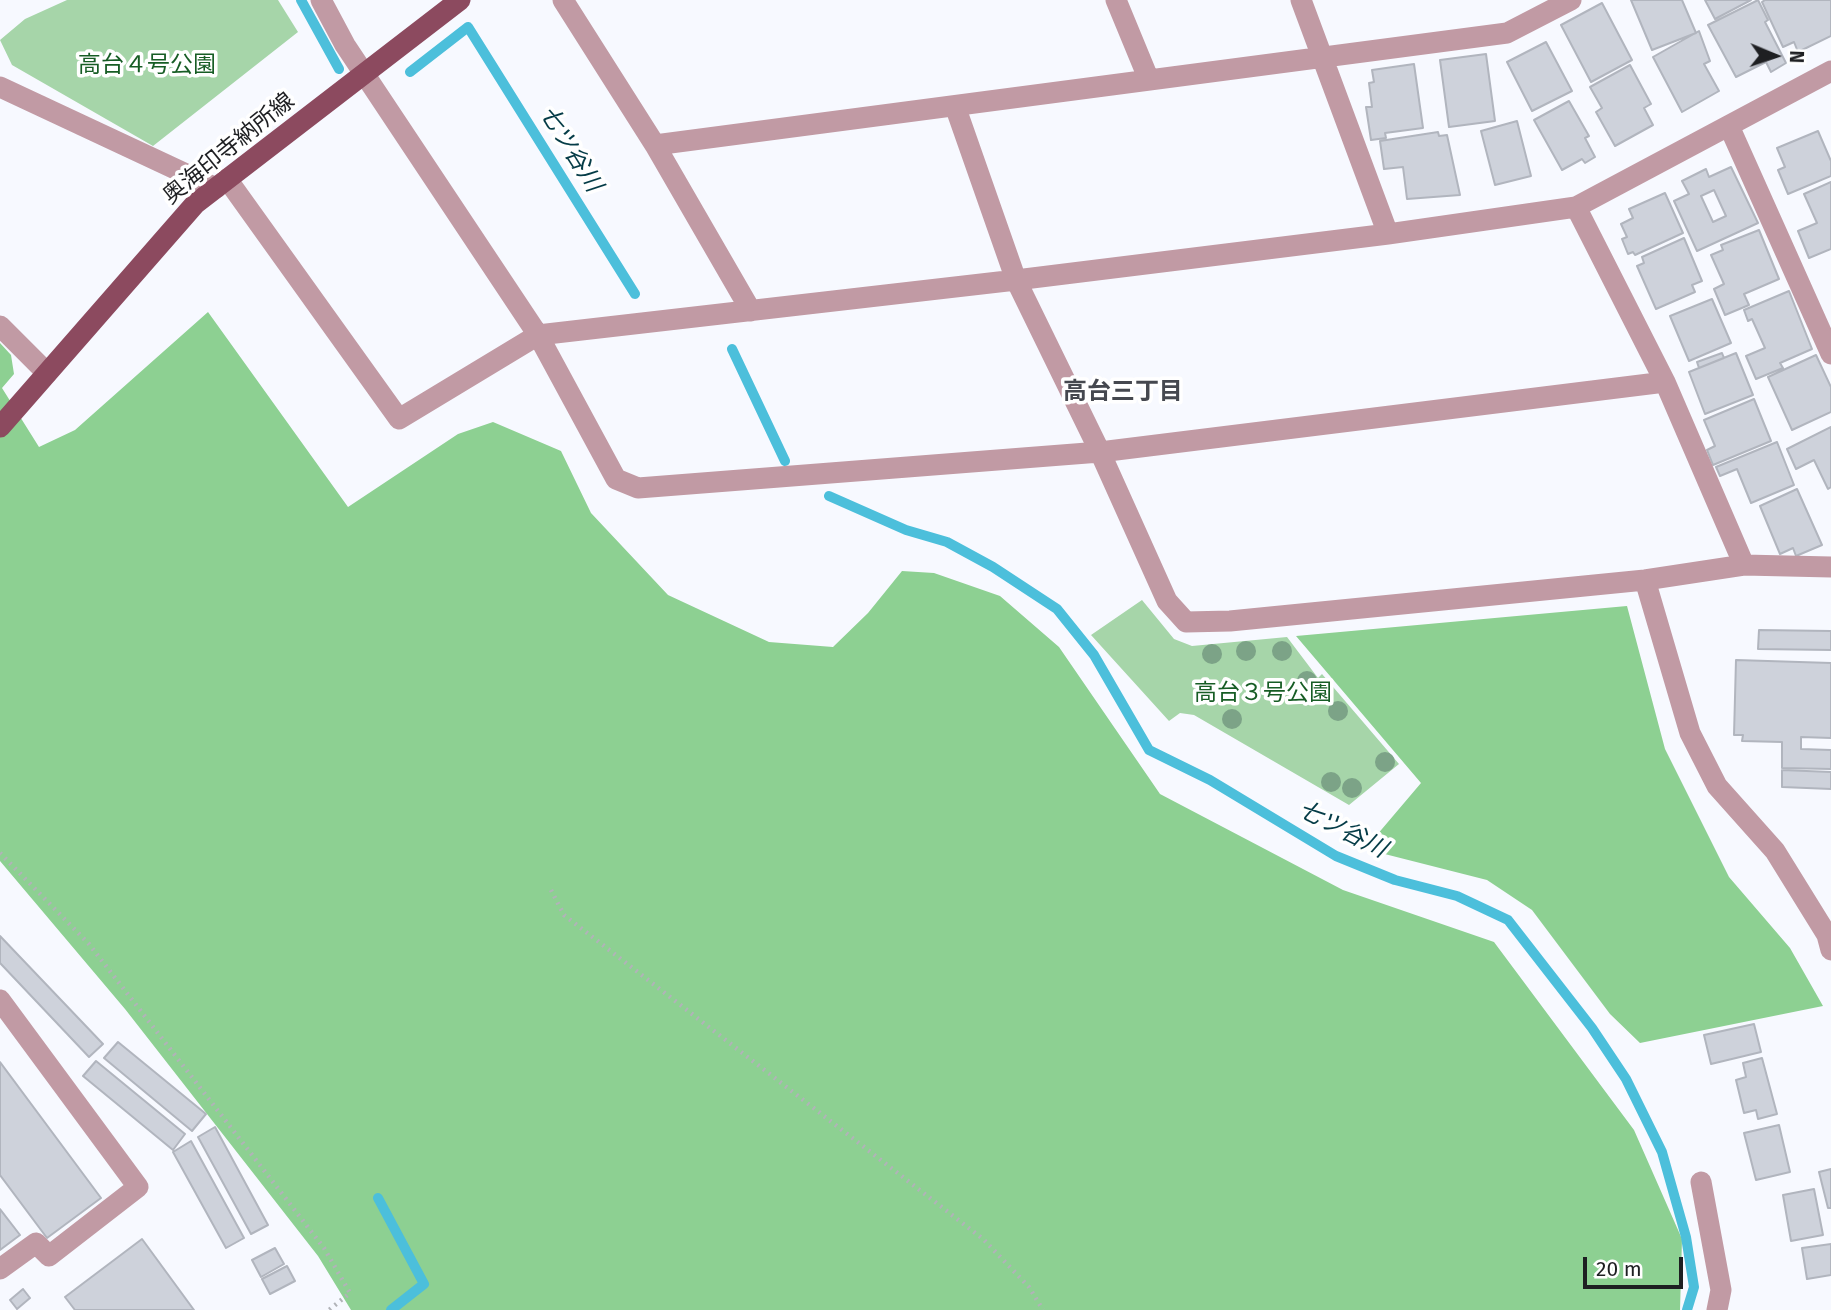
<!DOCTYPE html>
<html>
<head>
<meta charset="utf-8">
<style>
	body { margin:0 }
	#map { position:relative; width:1831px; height:1310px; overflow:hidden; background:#f7f9ff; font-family:"Fira Sans",sans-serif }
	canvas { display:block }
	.north { position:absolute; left:1740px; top:21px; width:70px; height:70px; -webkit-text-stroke:5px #fff; paint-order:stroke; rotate:92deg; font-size:19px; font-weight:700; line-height:28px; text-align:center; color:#1e1f22 }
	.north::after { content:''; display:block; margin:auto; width:24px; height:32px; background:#1e1f22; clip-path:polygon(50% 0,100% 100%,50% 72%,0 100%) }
	.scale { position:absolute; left:1583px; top:1257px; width:100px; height:32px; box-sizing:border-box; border:4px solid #1e1f22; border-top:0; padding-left:9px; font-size:21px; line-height:24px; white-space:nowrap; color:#1e1f22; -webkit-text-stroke:5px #fff; paint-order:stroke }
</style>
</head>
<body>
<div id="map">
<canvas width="1831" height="1310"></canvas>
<div class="north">N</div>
<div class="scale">20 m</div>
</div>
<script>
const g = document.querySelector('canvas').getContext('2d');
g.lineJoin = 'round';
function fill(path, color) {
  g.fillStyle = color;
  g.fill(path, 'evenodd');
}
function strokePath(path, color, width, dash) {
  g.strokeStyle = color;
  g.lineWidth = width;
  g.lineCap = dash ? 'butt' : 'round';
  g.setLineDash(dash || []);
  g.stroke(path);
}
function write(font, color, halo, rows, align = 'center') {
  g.font = font + ' "Fira Sans","Noto Sans JP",sans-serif';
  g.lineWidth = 7;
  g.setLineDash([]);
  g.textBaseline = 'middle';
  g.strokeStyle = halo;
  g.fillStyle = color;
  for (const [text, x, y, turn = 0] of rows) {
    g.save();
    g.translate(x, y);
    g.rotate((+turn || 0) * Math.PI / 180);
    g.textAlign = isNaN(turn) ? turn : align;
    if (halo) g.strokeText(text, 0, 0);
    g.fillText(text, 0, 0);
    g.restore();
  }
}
fill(new Path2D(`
	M67,0H278L298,32L153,146L12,65L0,40L25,19Z
	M1142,600L1174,639L1192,646L1287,637L1318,678L1322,674L1399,764L1349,805L1194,715L1180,713L1169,721L1091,635Z`), '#a6d5a9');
fill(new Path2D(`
	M208,312L348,507L458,434L493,422L561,451L591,513L668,595L769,642L833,647L868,613L902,571L934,573L1000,596L1059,647L1160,794L1343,890L1494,942L1634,1130L1682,1239L1680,1310H351L318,1256L125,1009L0,861V343L11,355L14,374L2,388L39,447L75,430Z
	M1627,606L1665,749L1729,877L1790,948L1823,1006L1640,1043L1610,1014L1532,910L1487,880L1365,849L1421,783L1296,636Z`), '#8dd092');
strokePath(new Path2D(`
	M301,0L339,69
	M410,72L468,27L635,294
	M732,349L785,461
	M829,496L906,530L947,542L993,567L1057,609L1094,655L1149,750L1210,780L1336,856L1395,880L1457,896L1508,920L1592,1028L1626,1079L1662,1152L1686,1237L1694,1287L1687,1310
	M378,1198L424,1284L391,1310`), '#4cbfdb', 10);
const building = new Path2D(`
	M1631,0H1682L1696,33L1652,50Z
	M1705,0H1751L1715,19Z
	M1758,0L1768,20L1765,22L1786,63L1771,72L1766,62L1736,77L1708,25Z
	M1765,0H1831V36L1798,52L1794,42L1783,47L1762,2Z
	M1602,3L1632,60L1591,82L1561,25Z
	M1699,31L1710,61L1704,64L1719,91L1682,112L1653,57Z
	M1546,42L1572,91L1532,111L1507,62Z
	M1486,54L1495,121L1449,127L1440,60Z
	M1414,64L1423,128L1385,133L1386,138L1371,140L1366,107H1372L1369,83L1374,82L1372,70Z
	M1630,65L1651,104L1644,108L1653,125L1615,146L1596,112L1602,108L1590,87Z
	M1569,101L1589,136L1585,138L1595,157L1585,163L1582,159L1562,170L1534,120Z
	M1517,121L1531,176L1495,185L1481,131Z
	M1818,131L1831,161V176L1788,194L1778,170L1785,167L1777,148Z
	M1438,132L1439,136L1447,135L1460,195L1407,199L1403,167L1384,169L1380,141Z
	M1731,167L1758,223L1697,251L1674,201L1689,194L1682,181L1706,169L1709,177ZM1714,190L1726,216L1713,222L1701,196Z
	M1831,182V249L1809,258L1798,231L1817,223L1804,194Z
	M1665,193L1683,233L1635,255L1633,252L1628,254L1622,239L1627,237L1621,224L1633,218L1629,209Z
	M1759,230L1779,279L1744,294L1749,305L1725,315L1714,289L1724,284L1711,255L1723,250L1721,245Z
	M1684,238L1702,281L1692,285L1695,292L1656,309L1637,266L1644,263L1642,257Z
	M1789,291L1812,349L1780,363L1783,368L1756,379L1746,356L1765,348L1752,319L1748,321L1744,310Z
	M1712,299L1731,343L1689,361L1670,316Z
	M1722,353L1724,358L1699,368L1697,362Z
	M1736,353L1753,395L1705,414L1689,372Z
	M1816,355L1831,387V412L1792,430L1768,377Z
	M1754,399L1771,441L1713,465L1707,450L1715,446L1704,420Z
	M1831,427V487L1828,489L1814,460L1796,469L1787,449Z
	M1777,442L1794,485L1751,503L1737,469L1720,476L1716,467Z
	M1797,489L1822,545L1796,556L1793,548L1780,554L1760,506Z
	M1759,630L1831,631V650L1758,649Z
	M1736,660L1831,663V738L1801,737V749L1831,750V769L1782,768V742L1742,741L1743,735H1734Z
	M1782,770L1831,772V789L1782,787Z
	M0,936L103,1044L89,1057L0,963Z
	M1754,1024L1761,1052L1711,1064L1704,1035Z
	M118,1042L206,1114L192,1131L104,1058Z
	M1762,1058L1777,1114L1758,1119L1756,1110L1744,1113L1736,1080L1746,1077L1743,1063Z
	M96,1061L185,1134L173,1150L83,1076Z
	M0,1062L101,1198L47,1238L0,1175Z
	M1779,1125L1790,1172L1756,1180L1744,1133Z
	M215,1127L268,1225L251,1234L198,1137Z
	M191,1141L244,1238L226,1248L173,1152Z
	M1831,1169V1208H1828L1819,1172Z
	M1814,1189L1823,1235L1791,1241L1783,1195Z
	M0,1209L20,1235L0,1250Z
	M142,1239L194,1310H75L65,1297Z
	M1831,1244V1275L1807,1279L1802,1248Z
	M275,1248L284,1264L261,1277L252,1260Z
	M287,1266L295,1281L270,1294L262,1279Z
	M23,1289L30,1298L17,1309L10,1300Z`);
fill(building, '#ced2db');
strokePath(building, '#b1b5be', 2);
strokePath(new Path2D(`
	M0,853L89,944L324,1248L350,1293L329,1310
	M551,890L564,915L983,1239L1029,1287L1043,1310`), '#b1b3b8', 4.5, [2, 5]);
strokePath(new Path2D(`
	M321,0L345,45L538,335L616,479L638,488L1100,452L1665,382
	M563,0L655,145L751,311
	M1116,0L1149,80
	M1301,0L1388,234
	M0,87L216,188
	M955,106L1016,280L1100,452L1167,601L1186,622L1230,621L1645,580L1744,565L1831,567
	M1729,126L1831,354
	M655,145L1507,33L1571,0
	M227,179L399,419L538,335L1016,280L1388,234L1576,207L1831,71
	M1576,207L1665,382L1744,565
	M0,326L47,373
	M1645,580L1690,733L1717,786L1775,851L1827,935L1831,950
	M0,1000L138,1187L49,1256L36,1243L0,1269
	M1701,1182L1721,1290L1717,1310`), '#c19aa4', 21);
strokePath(new Path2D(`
	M0,427L195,204L460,0`), '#8c4a5f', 21);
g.fillStyle = '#7ca387';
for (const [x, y] of [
	[1246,651],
	[1282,651],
	[1212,654],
	[1307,681],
	[1338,711],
	[1232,719],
	[1385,762],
	[1331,782],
	[1352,788]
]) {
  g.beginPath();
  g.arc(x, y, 10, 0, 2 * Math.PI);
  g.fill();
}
write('23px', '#175d25', '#fff', [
	["高台４号公園",147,66],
	["高台３号公園",1263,694]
]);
write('23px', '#1e1f22', '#fff', [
	["奥海印寺納所線",229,149,-39]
]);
write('italic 24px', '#053c47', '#fff', [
	["七ツ谷川",570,149,58],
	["七ツ谷川",1342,830,27]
]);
write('bold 24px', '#45484f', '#fff', [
	["高台三丁目",1123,392]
]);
</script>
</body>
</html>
